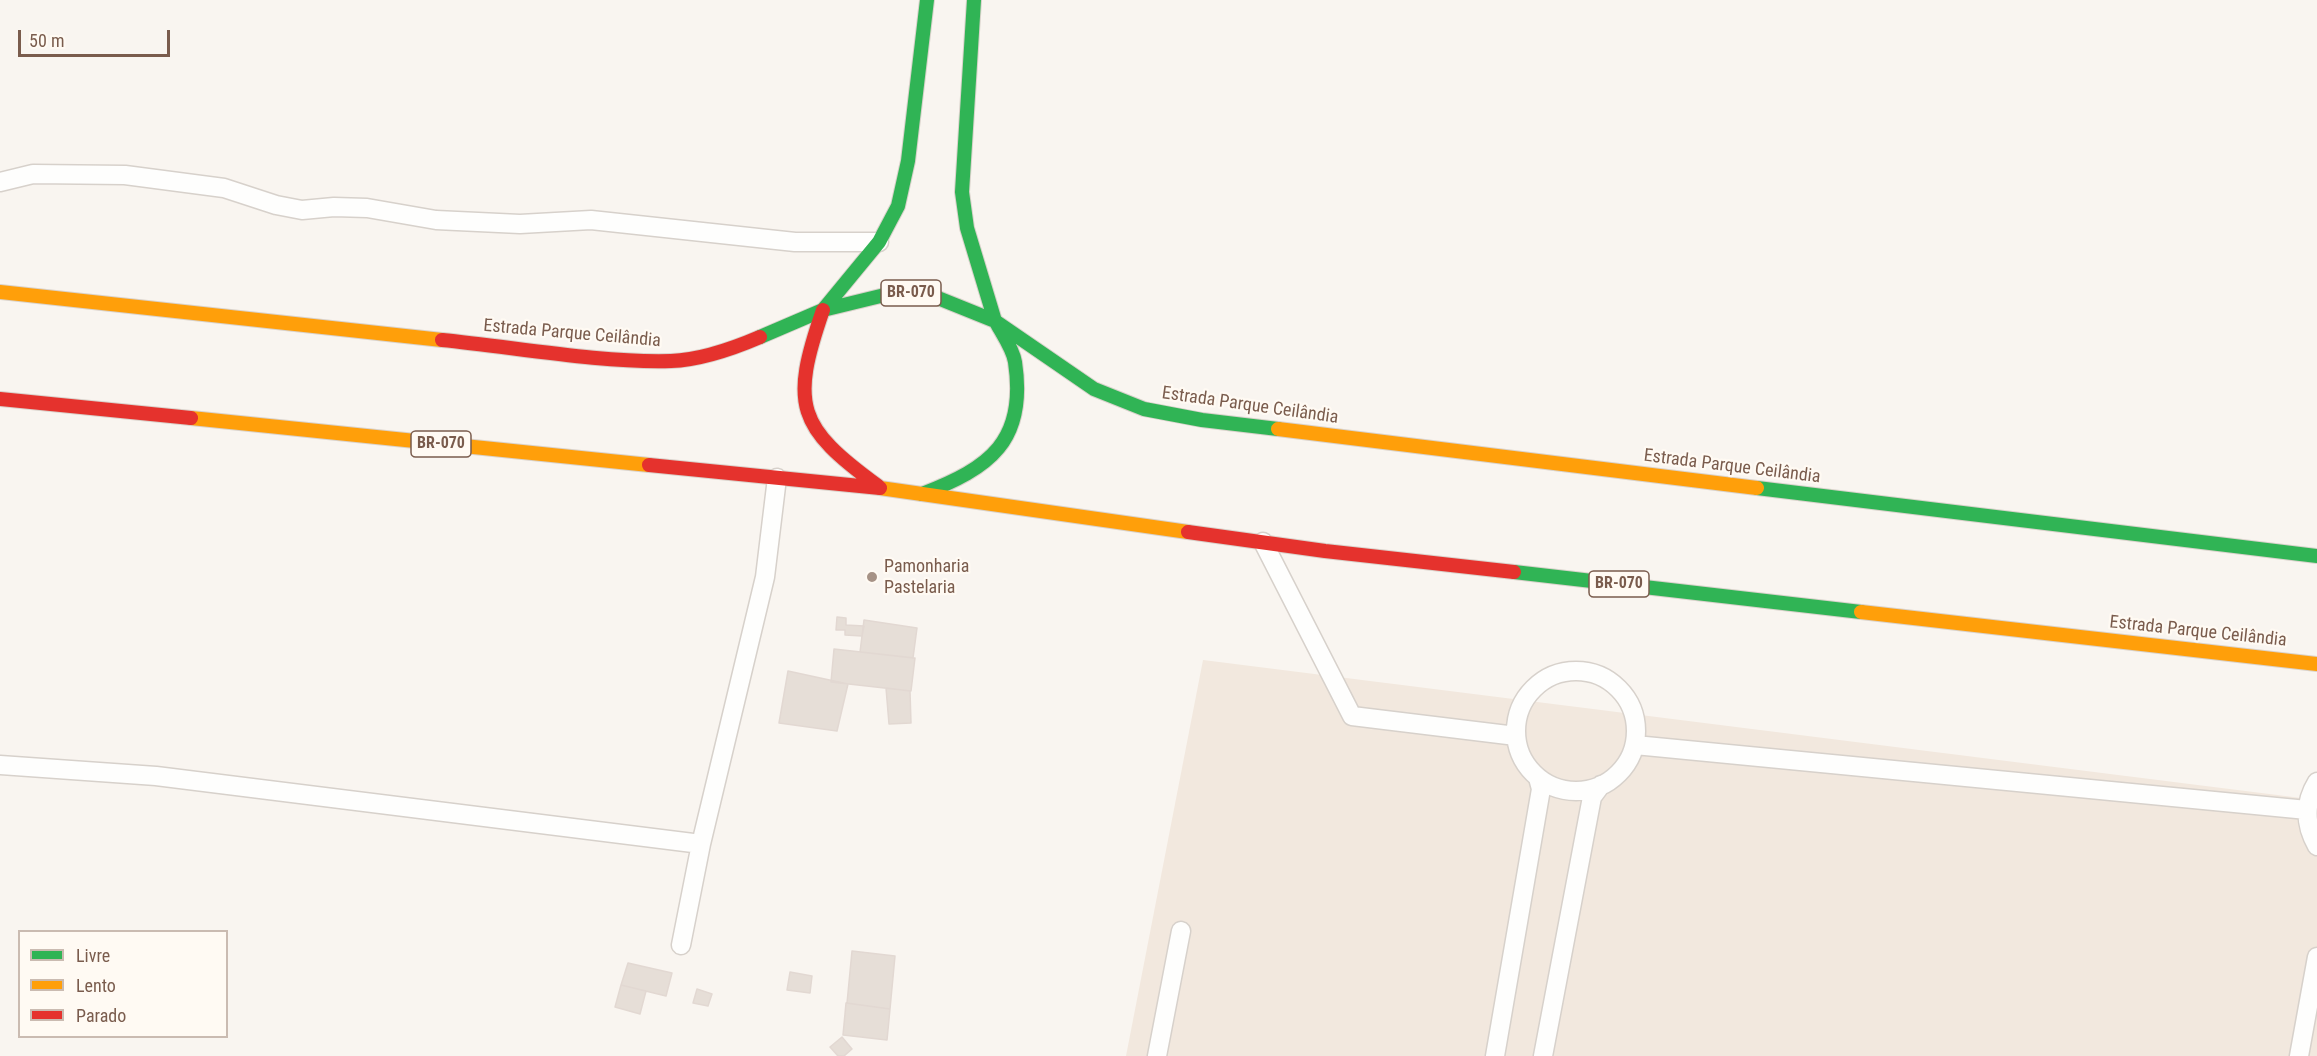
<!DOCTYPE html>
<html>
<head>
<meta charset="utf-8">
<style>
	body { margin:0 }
	#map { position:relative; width:2317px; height:1056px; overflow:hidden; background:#f9f5f0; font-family:"Roboto Condensed",sans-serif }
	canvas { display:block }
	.legend { position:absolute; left:18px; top:930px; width:210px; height:108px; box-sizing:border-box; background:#fffaf3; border:2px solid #cabbb1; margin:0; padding:8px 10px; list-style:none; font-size:18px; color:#7a5c4d }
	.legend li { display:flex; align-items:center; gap:12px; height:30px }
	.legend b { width:30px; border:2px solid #cabbb1 }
	.scale { position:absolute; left:18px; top:30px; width:152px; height:27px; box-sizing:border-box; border:3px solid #7a5c4d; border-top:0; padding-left:8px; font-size:18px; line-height:21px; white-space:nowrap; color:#7a5c4d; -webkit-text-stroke:4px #fffaf3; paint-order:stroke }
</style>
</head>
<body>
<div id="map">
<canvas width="2317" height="1056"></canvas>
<ul class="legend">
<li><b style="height:8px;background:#30b455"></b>Livre</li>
<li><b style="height:8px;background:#ff9f0a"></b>Lento</li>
<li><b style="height:8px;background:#e5322d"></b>Parado</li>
</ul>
<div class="scale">50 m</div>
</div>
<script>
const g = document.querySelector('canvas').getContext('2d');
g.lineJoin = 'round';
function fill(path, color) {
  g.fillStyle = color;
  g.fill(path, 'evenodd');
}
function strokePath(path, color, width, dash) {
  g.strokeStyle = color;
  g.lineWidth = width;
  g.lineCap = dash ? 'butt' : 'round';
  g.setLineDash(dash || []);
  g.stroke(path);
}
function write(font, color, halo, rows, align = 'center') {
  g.font = font + ' "Roboto Condensed",sans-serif';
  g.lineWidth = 4.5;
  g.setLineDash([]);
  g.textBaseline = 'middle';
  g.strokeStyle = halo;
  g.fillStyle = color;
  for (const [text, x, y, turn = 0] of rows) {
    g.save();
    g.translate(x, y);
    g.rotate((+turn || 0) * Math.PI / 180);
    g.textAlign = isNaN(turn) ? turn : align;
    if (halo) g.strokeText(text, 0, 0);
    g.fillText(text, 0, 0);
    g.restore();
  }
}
fill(new Path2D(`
	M1203,660L2317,800V1056H1126Z`), '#f2e8de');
const building = new Path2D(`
	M837,617L846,618V625L864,626L862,636L845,635V630H836Z
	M864,620L917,628L913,658L860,652Z
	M834,649L915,658L911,691L831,682Z
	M788,671L848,684L837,731L779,723Z
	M886,688L910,691L911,723L889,724Z
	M852,951L895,956L890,1009L847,1003Z
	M628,963L672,973L666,996L621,985Z
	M790,972L812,976L810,993L787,990Z
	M621,985L646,991L640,1014L615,1007Z
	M697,989L712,994L708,1006L693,1003Z
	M846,1003L890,1009L887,1040L843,1035Z
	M842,1037L852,1049L844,1056H838L830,1047Z`);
fill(building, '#e6ded7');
strokePath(building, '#e2d8d2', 1.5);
const street = new Path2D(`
	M0,182L33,174L125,175L224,188L276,205L302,210L334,207L367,208L436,220L520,224L591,220L795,242H879
	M1263,542L1352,716L1516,736
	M1516 731a60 60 0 1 1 120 0a60 60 0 1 1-120 0Z
	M1635,745L2307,810
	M0,765L156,776L701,844
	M2317,782C2304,803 2305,825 2317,846
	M681,945L701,844L765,577L777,478
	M1157,1056L1181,931
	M1495,1056L1541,789L1538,778
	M1543,1056L1592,797L1601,785
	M2299,1056L2317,957`);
const fast = new Path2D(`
	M974,0L962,192L967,228L995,321
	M823,310L879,242L898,206L908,161L927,0
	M760,337L823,310L897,292L928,294L995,321L1094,389L1144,409L1202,420L1278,429
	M1757,488L2317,556
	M922,494C990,468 1027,441 1015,362C1013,349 1003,335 997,324
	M1514,572L1861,612`);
const slow = new Path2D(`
	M0,292L442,340
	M191,418L649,465
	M1278,429L1757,488
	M880,488L1188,532
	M1861,612L2317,664`);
const jam = new Path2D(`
	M823,310C790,405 797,427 878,486
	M442,340C514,347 599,363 671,361C701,360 732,349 760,337
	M0,399L191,418
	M649,465L880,488
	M1188,532L1325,551L1514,572`);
strokePath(street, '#d7d1cb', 21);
strokePath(fast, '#d9d2cb', 16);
strokePath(slow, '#d9d2cb', 16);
strokePath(jam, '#d9d2cb', 16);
strokePath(street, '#fefefd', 18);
strokePath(fast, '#30b455', 14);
strokePath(slow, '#ff9f0a', 14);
strokePath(jam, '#e5322d', 14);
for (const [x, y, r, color] of [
	[872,577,6,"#a69286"]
]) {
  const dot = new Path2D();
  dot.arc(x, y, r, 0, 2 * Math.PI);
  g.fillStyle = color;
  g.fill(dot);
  strokePath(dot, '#fffaf3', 2);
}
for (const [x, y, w] of [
	[911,293,60],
	[441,444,60],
	[1619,584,60]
]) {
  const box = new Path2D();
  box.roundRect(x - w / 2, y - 13, w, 26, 4.5);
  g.fillStyle = '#fffaf3';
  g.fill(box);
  strokePath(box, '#7a5c4d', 1.5);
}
write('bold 16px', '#7a5c4d', null, [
	["BR-070",911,293],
	["BR-070",441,444],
	["BR-070",1619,584]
]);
write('18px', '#7a5c4d', '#fffaf3', [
	["Estrada Parque Ceilândia",572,334,5],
	["Estrada Parque Ceilândia",1250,406,8],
	["Estrada Parque Ceilândia",1732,467,7],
	["Estrada Parque Ceilândia",2198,632,6]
]);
write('18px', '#7a5c4d', '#fffaf3', [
	["Pamonharia",884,567],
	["Pastelaria",884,588]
], 'left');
</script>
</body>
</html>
